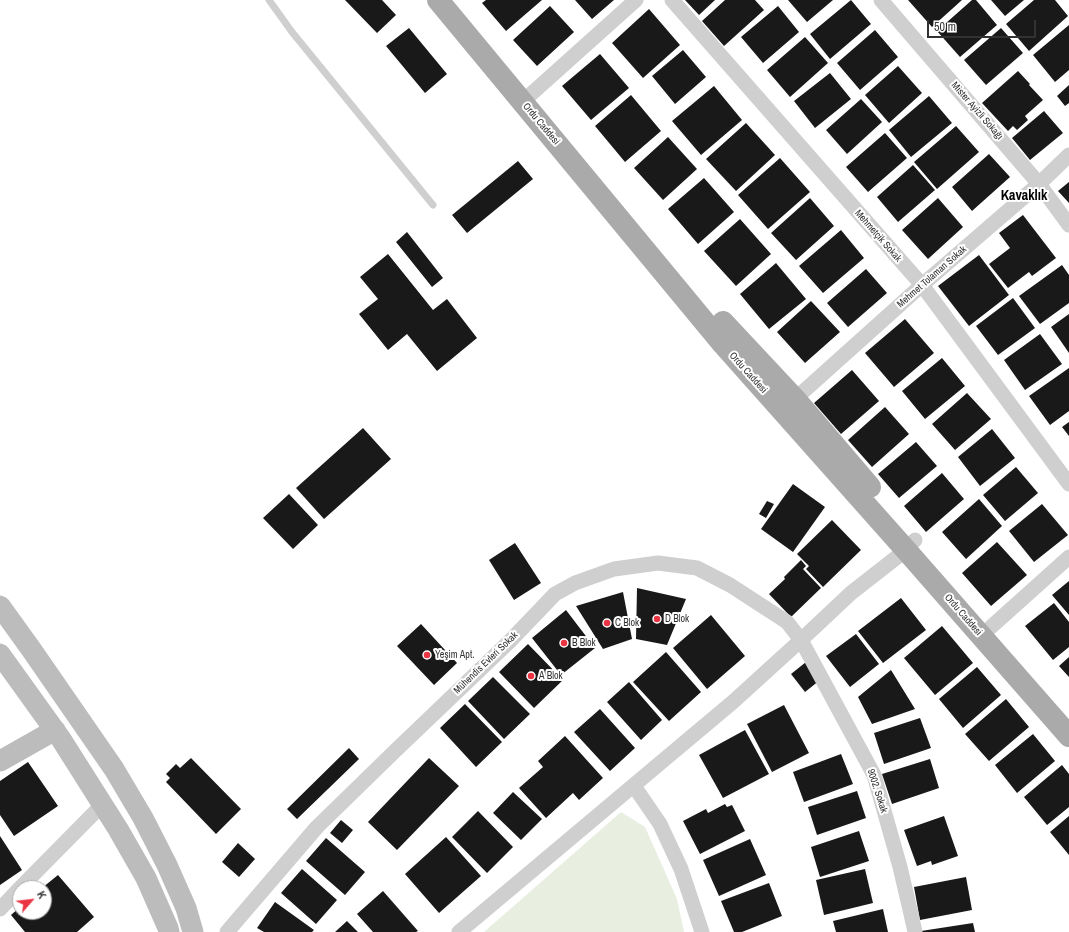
<!DOCTYPE html>
<html>
<head>
<meta charset="utf-8">
<style>
	body { margin:0 }
	#map { position:relative; width:1069px; height:932px; overflow:hidden; background:#fff; font-family:"Archivo Narrow",sans-serif }
	canvas { display:block }
	.north { position:absolute; left:12px; top:880px; width:40px; height:40px; box-sizing:border-box; background:#fff; border:1px solid #adadad; border-radius:50%; rotate:62deg; font-size:11px; font-weight:700; line-height:16px; text-align:center; color:#323232 }
	.north::after { content:''; display:block; margin:auto; width:14px; height:18px; background:#ea3343; clip-path:polygon(50% 0,100% 100%,50% 72%,0 100%) }
	.scale { position:absolute; left:927px; top:20px; width:109px; height:18px; box-sizing:border-box; border:2px solid #323232; border-top:0; padding-left:5px; font-size:12px; line-height:14px; white-space:nowrap; color:#323232; -webkit-text-stroke:3px #fff; paint-order:stroke }
</style>
</head>
<body>
<div id="map">
<canvas width="1069" height="932"></canvas>
<div class="north">K</div>
<div class="scale">50 m</div>
</div>
<script>
const g = document.querySelector('canvas').getContext('2d');
g.lineJoin = 'round';
function fill(path, color) {
  g.fillStyle = color;
  g.fill(path, 'evenodd');
}
function strokePath(path, color, width, dash) {
  g.strokeStyle = color;
  g.lineWidth = width;
  g.lineCap = dash ? 'butt' : 'round';
  g.setLineDash(dash || []);
  g.stroke(path);
}
function write(font, color, halo, rows, align = 'center') {
  g.font = font + ' "Archivo Narrow",sans-serif';
  g.lineWidth = 4;
  g.setLineDash([]);
  g.textBaseline = 'middle';
  g.strokeStyle = halo;
  g.fillStyle = color;
  for (const [text, x, y, turn = 0] of rows) {
    g.save();
    g.translate(x, y);
    g.rotate((+turn || 0) * Math.PI / 180);
    g.textAlign = isNaN(turn) ? turn : align;
    if (halo) g.strokeText(text, 0, 0);
    g.fillText(text, 0, 0);
    g.restore();
  }
}
fill(new Path2D(`
	M621,812L645,827L677,899L684,932H484Z`), '#e8eee0');
fill(new Path2D(`
	M345,0H382L396,15L377,33Z
	M486,0H542L506,31L482,3Z
	M575,0H614L592,19Z
	M685,0H715L699,15Z
	M725,0H755L764,10L724,46L702,21Z
	M788,0H833L807,22Z
	M851,0L871,24L830,59L810,34Z
	M908,0H962L932,27Z
	M972,0H976L997,25L960,57L937,31Z
	M991,0H1024L1005,16Z
	M1034,0H1055L1068,16L1029,51L1006,24Z
	M550,6L574,32L537,66L513,40Z
	M778,6L799,32L763,63L741,37Z
	M649,9L680,45L643,78L612,43Z
	M1069,25V70L1055,82L1033,55Z
	M409,28L447,74L425,93L386,46Z
	M1001,28L1023,53L986,85L964,60Z
	M875,30L898,57L860,90L837,63Z
	M805,37L828,63L790,97L767,70Z
	M683,50L706,77L675,104L652,76Z
	M600,54L629,88L591,120L562,86Z
	M898,66L922,93L889,123L865,95Z
	M1018,71L1030,84L1029,85L1043,100L1025,116L1028,120L1017,130L1013,126L1008,131L982,103Z
	M830,73L851,99L815,128L794,101Z
	M1069,85V103L1065,106L1057,96Z
	M714,86L742,120L701,155L672,121Z
	M631,95L661,131L625,162L595,126Z
	M929,96L952,123L911,157L889,130Z
	M861,99L882,122L847,154L826,130Z
	M1044,111L1063,133L1030,160L1012,138Z
	M746,123L775,155L736,191L706,159Z
	M956,126L979,152L937,189L914,162Z
	M885,133L907,158L868,192L846,167Z
	M668,137L697,169L663,200L634,168Z
	M989,154L1010,177L972,211L952,187Z
	M780,158L810,192L768,229L738,195Z
	M518,161L533,179L467,233L452,215Z
	M913,165L935,190L898,222L877,197Z
	M704,178L734,212L698,244L668,209Z
	M1069,182V203L1058,191Z
	M810,198L834,226L796,260L771,233Z
	M938,198L963,227L928,259L902,230Z
	M1023,215L1056,258L1032,276L1029,272L1008,288L989,264L1010,248L999,233Z
	M740,219L771,254L736,286L704,251Z
	M841,230L864,258L823,293L799,266Z
	M407,232L443,278L432,287L396,242Z
	M388,254L433,310L447,299L477,338L437,371L407,334L388,350L359,314L378,299L360,277Z
	M979,255L1009,295L969,326L938,286Z
	M776,263L806,299L769,329L740,294Z
	M1062,265L1069,275V303L1040,324L1019,296Z
	M866,269L887,293L848,327L827,303Z
	M1013,298L1035,328L998,355L976,326Z
	M811,301L840,332L805,363L777,332Z
	M1069,314V353L1051,327Z
	M905,319L934,353L894,387L865,353Z
	M1040,334L1062,364L1025,390L1004,360Z
	M942,358L965,386L925,419L902,391Z
	M1069,368V411L1050,425L1029,396Z
	M852,370L879,401L841,434L814,403Z
	M967,393L991,419L955,450L932,424Z
	M885,407L909,434L872,467L848,440Z
	M1069,422V436L1062,427Z
	M363,428L391,459L324,519L296,488Z
	M992,429L1015,458L980,486L958,457Z
	M916,442L937,466L899,498L878,474Z
	M1016,467L1038,493L1005,521L983,495Z
	M942,473L964,499L926,532L904,506Z
	M793,484L825,507L793,552L761,529Z
	M289,494L318,525L293,549L263,518Z
	M979,499L1002,526L966,559L942,532Z
	M767,501L774,504L766,518L759,514Z
	M1042,504L1068,535L1034,562L1009,531Z
	M832,520L861,550L823,587L806,569L809,566L797,554Z
	M997,542L1027,575L991,606L962,573Z
	M515,543L541,583L514,600L489,560Z
	M801,560L806,566L803,569L821,588L791,617L769,594L785,579L784,577Z
	M1069,581V615L1052,595Z
	M637,588L686,599L667,645L636,639Z
	M623,592L632,639L603,649L576,606Z
	M901,598L926,630L883,663L858,631Z
	M1054,603L1069,622V647L1053,660L1025,626Z
	M566,610L595,648L561,675L532,638Z
	M711,615L745,656L707,689L673,648Z
	M421,624L457,663L434,685L397,646Z
	M942,626L973,663L935,695L904,658Z
	M856,634L879,664L850,687L826,656Z
	M528,644L563,680L534,708L499,672Z
	M666,652L701,692L669,721L633,682Z
	M1069,657V677L1059,666Z
	M806,662L820,680L805,692L791,674Z
	M977,667L1001,695L963,728L939,699Z
	M891,670L915,709L872,724L858,697Z
	M493,677L530,714L504,739L468,701Z
	M629,682L662,720L641,740L607,702Z
	M1006,699L1029,727L989,761L965,734Z
	M465,704L502,742L476,767L440,728Z
	M784,705L809,753L772,772L747,724Z
	M600,709L635,748L610,771L574,732Z
	M920,718L931,748L884,764L874,733Z
	M745,730L769,774L723,798L699,755Z
	M1033,734L1055,761L1017,793L995,765Z
	M565,736L603,778L579,800L573,793L546,818L519,788L543,767L538,761Z
	M349,748L359,759L297,819L287,809Z
	M841,754L853,784L804,802L793,772Z
	M191,758L241,809L216,834L166,782L170,778L166,774L176,764L180,768Z
	M429,758L459,786L397,850L368,822Z
	M930,759L939,788L892,804L882,774Z
	M28,762L58,806L14,836L0,815V781Z
	M1062,765L1069,774V807L1047,825L1024,797Z
	M857,791L866,818L817,835L808,807Z
	M513,792L542,819L521,840L493,813Z
	M725,804L727,807L732,805L745,831L700,854L683,821L706,809L708,813Z
	M478,811L513,847L487,873L452,837Z
	M944,816L958,856L932,865L931,861L917,866L904,830Z
	M1069,816V855L1050,832Z
	M341,820L353,830L342,843L330,833Z
	M859,831L869,861L820,877L811,847Z
	M0,836L22,870L0,885Z
	M446,837L481,876L439,913L405,874Z
	M326,838L365,872L345,895L306,861Z
	M750,839L766,875L719,896L703,860Z
	M238,843L255,859L239,877L222,862Z
	M302,869L337,900L316,924L281,893Z
	M865,869L873,903L824,915L816,880Z
	M58,875L94,917L77,932H25L11,915L20,907V912H44V888H42Z
	M966,877L972,910L920,920L914,887Z
	M769,883L782,916L742,932H734L721,901Z
	M383,891L418,931L416,932H373L357,914Z
	M275,902L314,930L312,932H264L257,928Z
	M883,909L888,932H836L833,921Z
	M347,921L358,932H335Z
	M973,923L975,932H922L921,931Z`), '#191919');
strokePath(new Path2D(`
	M269,0L292,32L433,205`), '#cfcfcf', 7);
strokePath(new Path2D(`
	M672,0L922,285L1069,484
	M881,0L1039,184L1069,225
	M530,95L636,0
	M795,399L922,285L1039,184L1069,155
	M991,627L1069,557
	M634,786L660,824L681,869L702,932
	M20,888L102,805
	M0,909L20,888
	M227,932L317,827L395,751L510,641L555,594L575,583L614,569L658,563L697,568L730,585L787,622L801,640L874,775L900,867L911,914L915,932
	M459,932L734,701L801,640L851,593L906,550L915,540`), '#cfcfcf', 15);
strokePath(new Path2D(`
	M0,606L31,649L114,769L143,818L167,865L186,908L193,932
	M0,654L61,739L118,829L146,878L168,928L169,932
	M0,761L55,730`), '#bcbcbc', 21);
strokePath(new Path2D(`
	M438,0L722,343L906,550L1069,736
	M723,322L795,399L870,487`), '#aaa', 22);
for (const [x, y, r, color] of [
	[657,619,4,"#ea3343"],
	[607,623,4,"#ea3343"],
	[564,643,4,"#ea3343"],
	[427,655,4,"#ea3343"],
	[531,676,4,"#ea3343"]
]) {
  const dot = new Path2D();
  dot.arc(x, y, r, 0, 2 * Math.PI);
  g.fillStyle = color;
  g.fill(dot);
  strokePath(dot, '#fff', 1.5);
}
write('10px', '#323232', '#fff', [
	["Mister Ayizli Sokağı",977,111,49],
	["Ordu Caddesi",541,124,50],
	["Mehmetçik Sokak",878,236,49],
	["Mehmet Tolaman Sokak",932,277,-41],
	["Ordu Caddesi",748,373,48],
	["Ordu Caddesi",963,615,49],
	["Mühendis Evleri Sokak",486,663,-44],
	["9002. Sokak",877,791,72]
]);
write('10px', '#323232', '#fff', [
	["D Blok",665,619],
	["C Blok",615,623],
	["B Blok",572,643],
	["Yeşim Apt.",435,655],
	["A Blok",539,676]
], 'left');
write('bold 14px', '#000', '#fff', [
	["Kavaklık",1024,196]
]);
</script>
</body>
</html>
